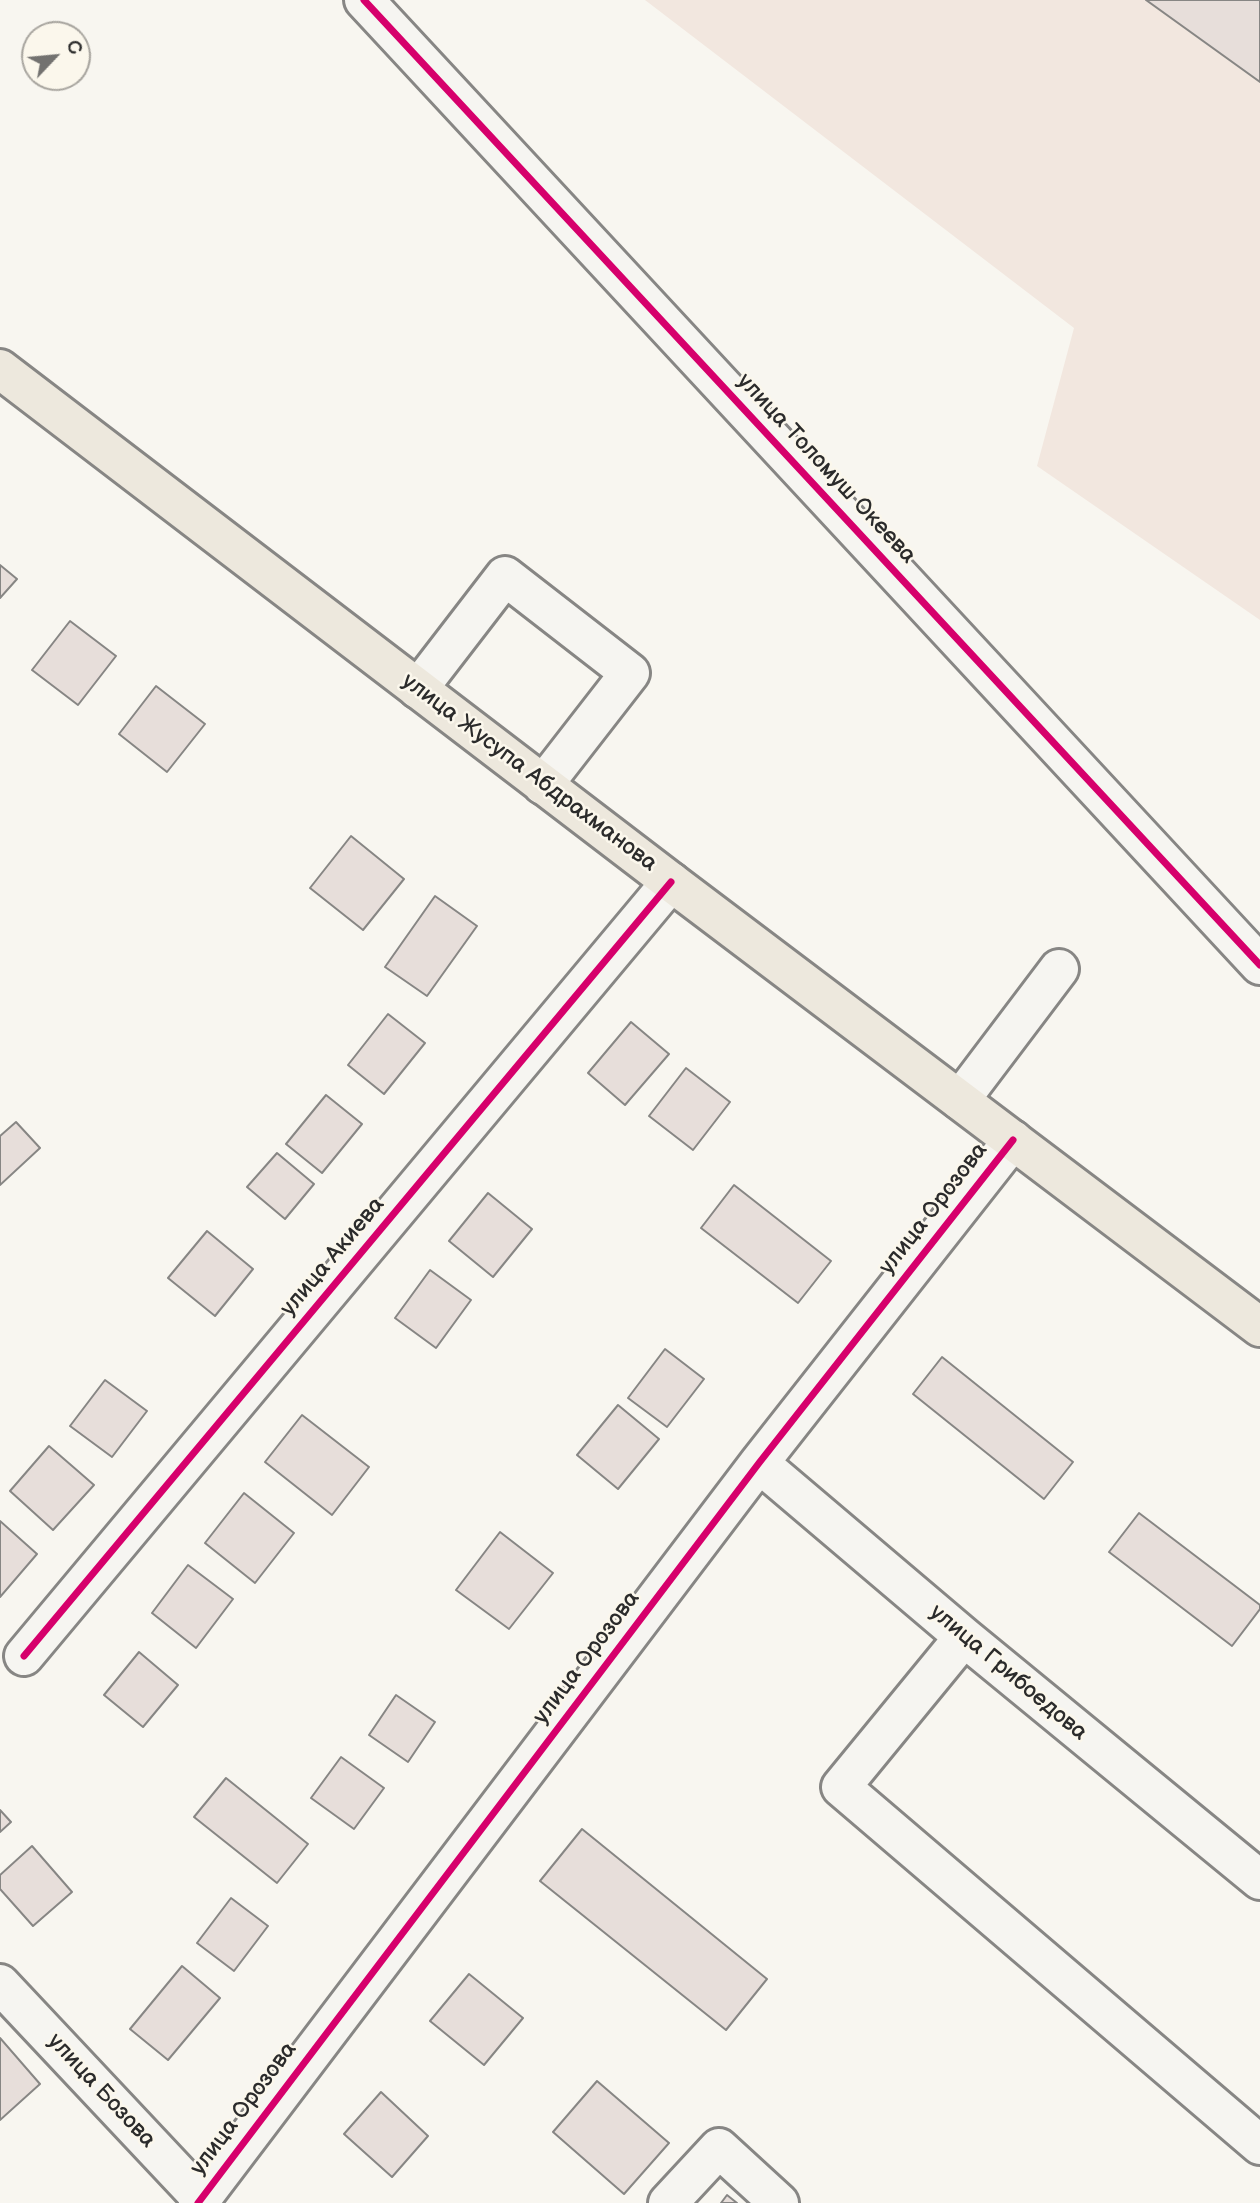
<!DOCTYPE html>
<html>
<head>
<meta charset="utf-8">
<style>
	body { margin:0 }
	#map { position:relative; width:1260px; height:2203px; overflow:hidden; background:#f8f6f0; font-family:"Balsamiq Sans",sans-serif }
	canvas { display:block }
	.north { position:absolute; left:21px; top:21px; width:70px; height:70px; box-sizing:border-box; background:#fbf7ec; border:2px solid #a8a59f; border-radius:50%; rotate:64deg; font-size:19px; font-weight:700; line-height:28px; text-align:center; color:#2b2b2b }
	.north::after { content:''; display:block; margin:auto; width:24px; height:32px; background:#737270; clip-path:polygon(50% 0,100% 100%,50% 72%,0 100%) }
</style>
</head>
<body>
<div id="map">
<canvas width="1260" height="2203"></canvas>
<div class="north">С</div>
</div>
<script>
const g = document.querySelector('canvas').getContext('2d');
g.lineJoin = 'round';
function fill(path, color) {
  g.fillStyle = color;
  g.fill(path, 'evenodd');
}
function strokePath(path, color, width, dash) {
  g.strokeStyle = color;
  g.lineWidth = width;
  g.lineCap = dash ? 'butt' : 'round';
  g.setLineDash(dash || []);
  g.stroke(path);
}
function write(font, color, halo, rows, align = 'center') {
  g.font = font + ' "Balsamiq Sans",sans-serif';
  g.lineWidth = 5;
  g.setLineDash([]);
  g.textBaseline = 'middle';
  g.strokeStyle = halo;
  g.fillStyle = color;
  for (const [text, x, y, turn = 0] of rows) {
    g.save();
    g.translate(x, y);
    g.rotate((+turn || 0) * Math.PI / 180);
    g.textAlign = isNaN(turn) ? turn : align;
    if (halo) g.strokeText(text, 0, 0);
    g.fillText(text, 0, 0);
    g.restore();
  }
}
fill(new Path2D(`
	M645,0H1260V620L1037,466L1074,328Z`), '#f2e7df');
const building = new Path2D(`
	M1146,0H1260V82Z
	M0,565L17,579L0,598Z
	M70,621L116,656L78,705L32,670Z
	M156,686L205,724L167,772L119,734Z
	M351,836L404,879L363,930L310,888Z
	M435,896L477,926L427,996L385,967Z
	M388,1014L425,1043L384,1094L348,1065Z
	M631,1022L669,1054L625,1105L588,1073Z
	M686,1068L730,1102L693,1150L649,1116Z
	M326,1095L362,1124L322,1173L286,1144Z
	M16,1122L40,1148L0,1185V1136Z
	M277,1153L314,1184L285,1219L247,1187Z
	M734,1185L831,1261L798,1303L701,1228Z
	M488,1193L532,1229L493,1277L449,1241Z
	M207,1231L253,1269L215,1316L168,1278Z
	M430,1270L471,1300L436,1348L395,1318Z
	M665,1349L704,1379L667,1427L628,1398Z
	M942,1357L1073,1462L1044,1499L913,1394Z
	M105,1380L147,1411L112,1457L70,1426Z
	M618,1405L659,1439L618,1489L577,1455Z
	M302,1415L369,1467L332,1515L265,1462Z
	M49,1446L94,1485L53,1530L10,1491Z
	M244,1493L294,1533L255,1583L205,1543Z
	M1139,1513L1260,1605V1609L1232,1646L1109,1552Z
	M0,1521L37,1554L0,1597Z
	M500,1532L553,1573L509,1629L456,1590Z
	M188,1565L233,1599L196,1648L152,1613Z
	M139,1652L178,1685L143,1727L104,1695Z
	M396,1695L435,1722L408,1762L369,1735Z
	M341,1757L384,1788L354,1829L311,1798Z
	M226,1778L308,1844L277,1883L194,1817Z
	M0,1810L11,1822L0,1832Z
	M582,1829L767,1979L726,2030L540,1881Z
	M32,1846L72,1892L33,1926L0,1889V1875Z
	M231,1898L268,1926L234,1971L197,1943Z
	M182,1966L220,1998L168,2060L130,2029Z
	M469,1974L523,2018L484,2065L430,2021Z
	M0,2038L40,2084L0,2120Z
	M597,2081L669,2143L624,2194L553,2132Z
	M381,2092L428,2136L392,2177L344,2134Z
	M727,2195L737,2203H721Z`);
fill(building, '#e7deda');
strokePath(building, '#878684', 2);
const minor = new Path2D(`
	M364,0L1260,965
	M418,689L505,576L630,673L543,785
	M960,1100L1059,969
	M759,1463L964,1637L1260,1880
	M964,1637L841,1787L1260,2145
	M24,1656L671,882
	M0,1984L201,2198
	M198,2203L759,1463L1013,1140
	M668,2203L719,2148L779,2203`);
const highway = new Path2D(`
	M0,369L671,882L1260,1327`);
strokePath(minor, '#878684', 44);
strokePath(highway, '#878684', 44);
strokePath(minor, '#f6f5f1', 38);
strokePath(highway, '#ede8dd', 38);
strokePath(new Path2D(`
	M364,0L1260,965
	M24,1656L671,882
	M198,2203L759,1463L1013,1140`), '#d6006c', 7);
write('23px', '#2b2b2b', '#fbf7ec', [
	["улица Толомуш Океева",826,469,47],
	["улица Жусупа Абдрахманова",529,773,37],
	["улица Орозова",934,1209,-52],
	["улица Акиева",333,1257,-50],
	["улица Орозова",587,1658,-53],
	["улица Грибоедова",1008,1673,40],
	["улица Бозова",101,2091,47],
	["улица Орозова",244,2109,-53]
]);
</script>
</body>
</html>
